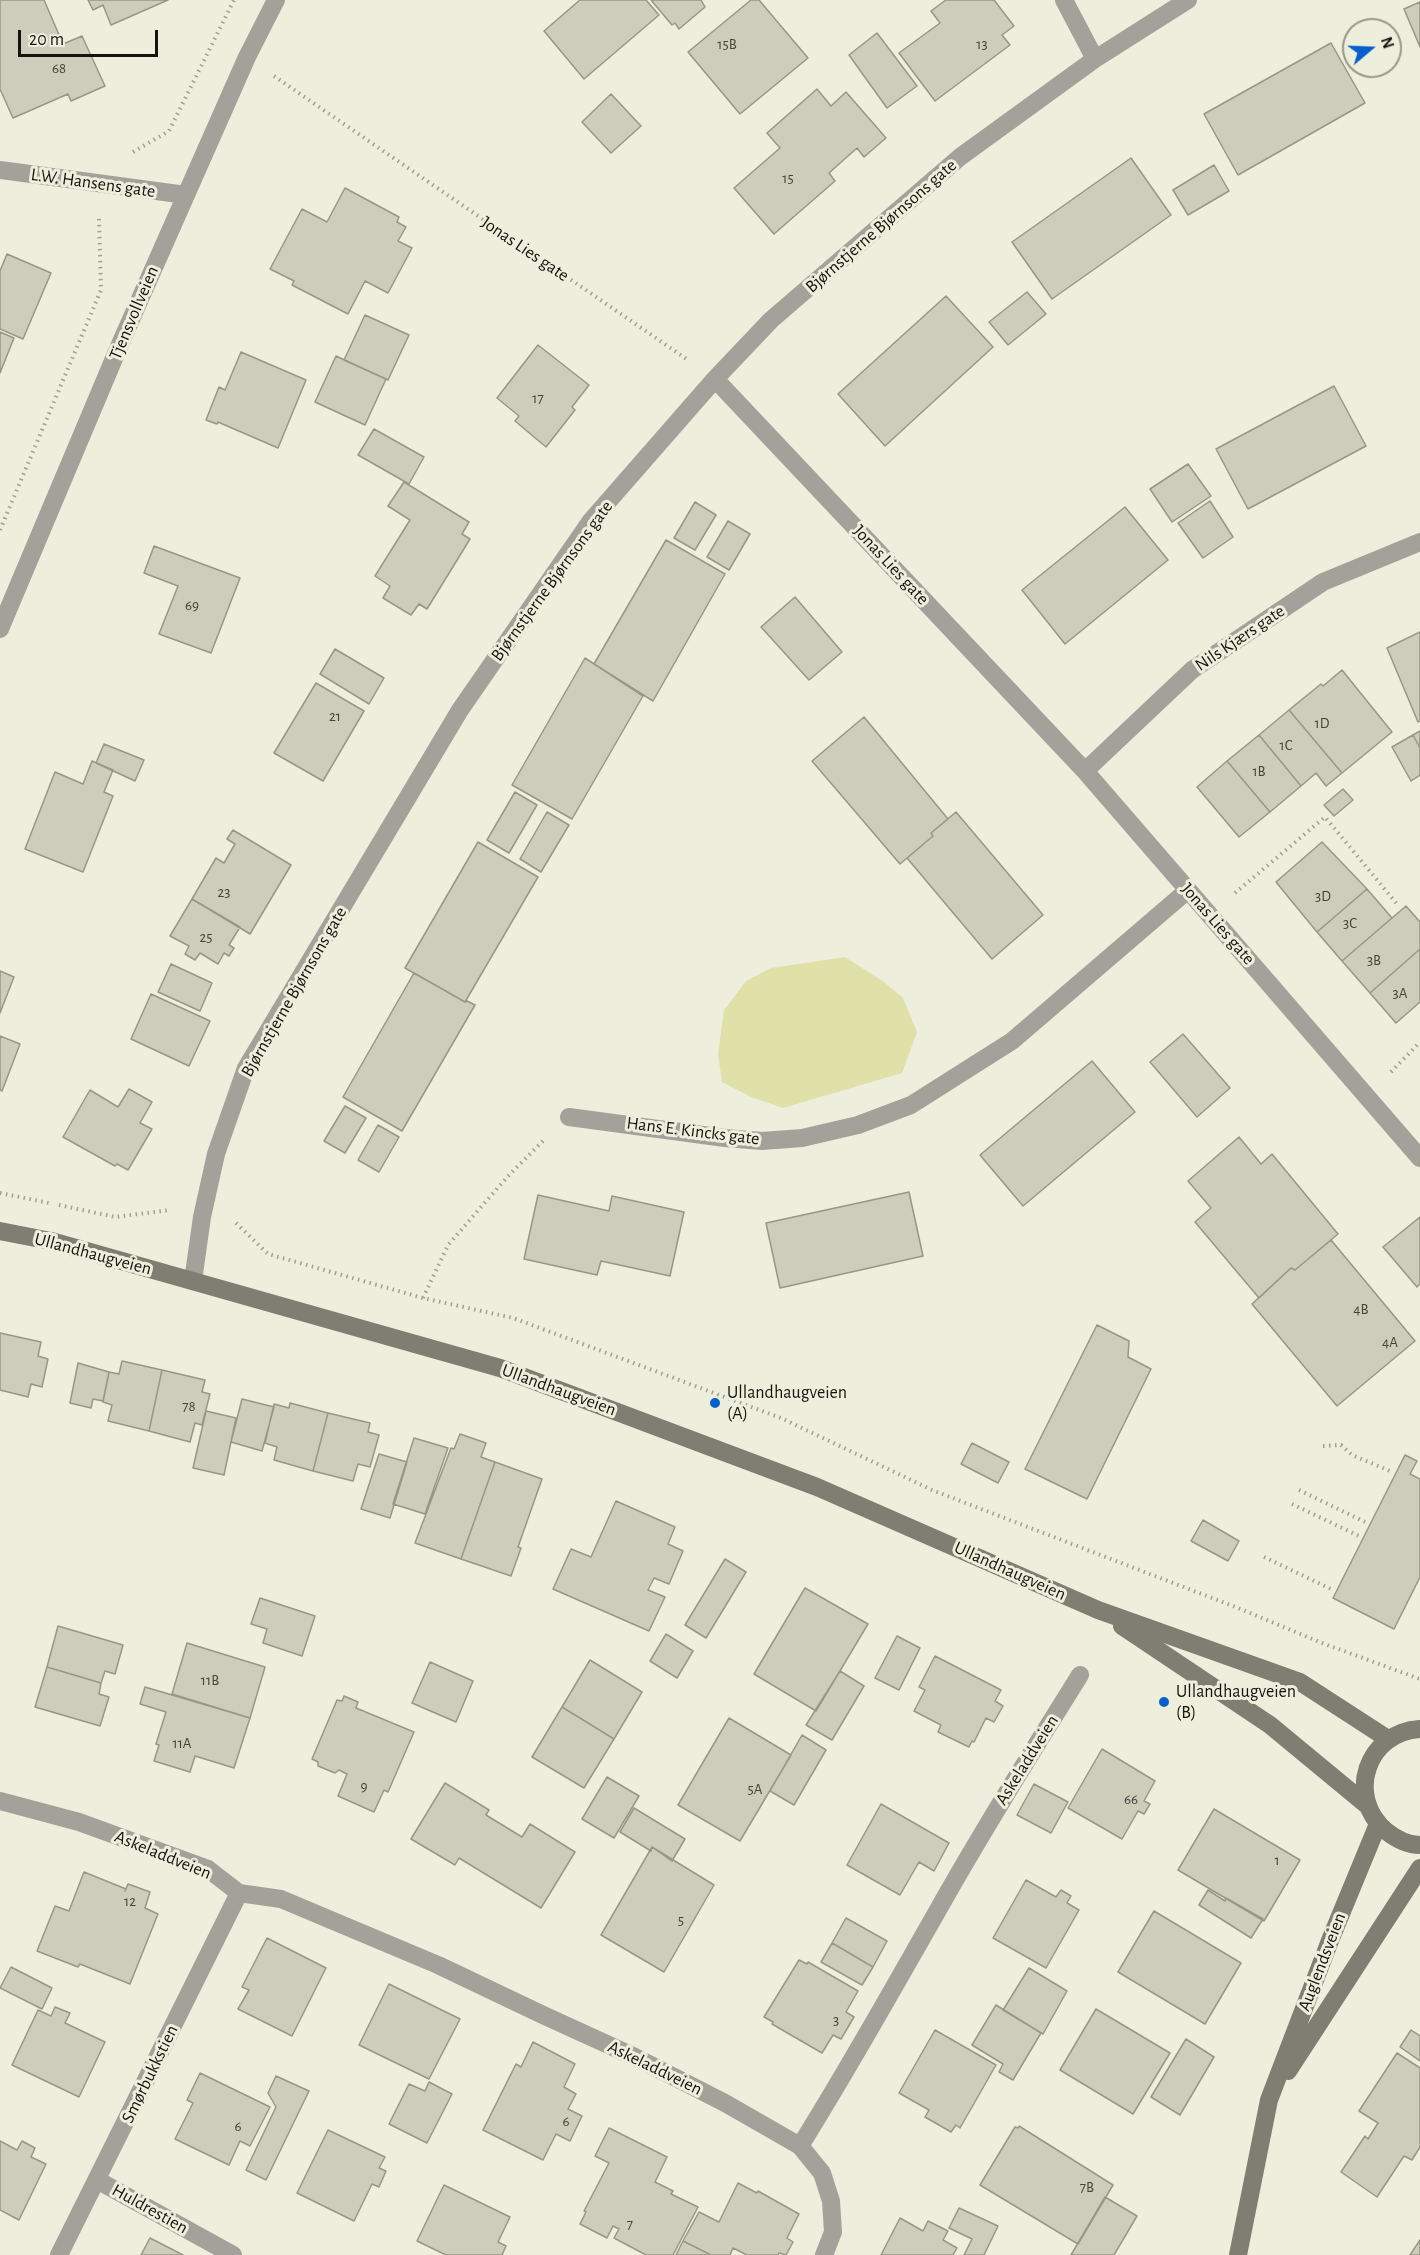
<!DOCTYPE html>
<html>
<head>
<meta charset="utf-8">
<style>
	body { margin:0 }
	#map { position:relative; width:1420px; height:2255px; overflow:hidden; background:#eed; font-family:"Alegreya Sans",sans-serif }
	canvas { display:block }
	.north { position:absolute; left:1342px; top:18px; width:60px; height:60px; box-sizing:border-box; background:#eed; border:2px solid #97978b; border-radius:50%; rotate:71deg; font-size:16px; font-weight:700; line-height:24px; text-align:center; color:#15150f }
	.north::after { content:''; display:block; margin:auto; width:21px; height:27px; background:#0560c9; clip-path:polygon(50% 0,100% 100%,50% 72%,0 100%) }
	.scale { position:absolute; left:18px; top:30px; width:140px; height:27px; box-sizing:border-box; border:3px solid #15150f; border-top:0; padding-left:8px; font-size:18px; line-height:21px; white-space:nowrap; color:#15150f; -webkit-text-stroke:4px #eed; paint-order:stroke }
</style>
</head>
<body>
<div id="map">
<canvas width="1420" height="2255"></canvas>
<div class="north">N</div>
<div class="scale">20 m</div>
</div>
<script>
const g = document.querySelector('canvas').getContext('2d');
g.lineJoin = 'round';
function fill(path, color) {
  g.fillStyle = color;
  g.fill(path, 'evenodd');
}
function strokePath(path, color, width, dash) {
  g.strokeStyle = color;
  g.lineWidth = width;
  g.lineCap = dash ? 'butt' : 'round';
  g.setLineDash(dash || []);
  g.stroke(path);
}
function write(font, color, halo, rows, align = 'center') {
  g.font = font + ' "Alegreya Sans",sans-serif';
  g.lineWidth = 6;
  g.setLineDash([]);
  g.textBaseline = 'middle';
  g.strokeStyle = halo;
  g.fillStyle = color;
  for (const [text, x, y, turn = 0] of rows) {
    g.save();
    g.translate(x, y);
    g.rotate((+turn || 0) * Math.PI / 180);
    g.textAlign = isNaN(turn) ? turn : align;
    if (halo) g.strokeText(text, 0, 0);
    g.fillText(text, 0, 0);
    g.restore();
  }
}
fill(new Path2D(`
	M845,957L884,982L903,998L917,1032L902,1073L783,1108L751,1097L722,1082L718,1054L724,1010L746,981L771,968Z`), '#e0e0a9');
const building = new Path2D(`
	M0,0H44L63,44L82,36L105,86L71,101L68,94L13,118L0,89Z
	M88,0H168L111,25L103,5L93,10Z
	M580,0H646L659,15L584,79L544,31Z
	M651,0H701L705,7L679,29L675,23L672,25Z
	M751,0H759L808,58L740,114L688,52Z
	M946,0H994L1014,26L1002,35L1010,45L935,101L899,53L940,23L931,11Z
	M1420,2V47L1404,9Z
	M877,33L917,86L887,108L849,55Z
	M1331,43L1365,103L1238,175L1204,114Z
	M817,89L831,106L846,92L886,138L864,157L857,148L829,173L835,181L774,234L734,188L780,148L767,133Z
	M611,94L641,126L611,153L582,122Z
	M1131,158L1171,215L1052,299L1012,242Z
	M1214,165L1229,191L1188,215L1173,190Z
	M345,188L399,217L397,222L406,227L398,241L412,248L388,293L365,281L348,314L292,285L294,281L270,269L302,209L327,222Z
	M7,254L51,273L23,339L0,329V271Z
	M1027,292L1046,314L1008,345L989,322Z
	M946,296L993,347L885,446L838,394Z
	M365,315L409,335L388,380L344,360Z
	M0,332L14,338L0,373Z
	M538,345L589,385L572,407L575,410L546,447L515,421L519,416L497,398Z
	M241,352L306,380L278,448L218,422L217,424L206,420L219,387L225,390Z
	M336,356L386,379L365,425L315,402Z
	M1334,386L1366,446L1248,509L1216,449Z
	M374,429L424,457L409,484L358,455Z
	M1188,464L1211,496L1172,522L1150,489Z
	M404,482L469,522L462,534L470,539L427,609L419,604L411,615L383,598L390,586L375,576L410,520L388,506Z
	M1210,501L1233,537L1203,558L1178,523Z
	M695,502L716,515L695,550L674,538Z
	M1125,507L1168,560L1065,644L1022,590Z
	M728,521L750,534L729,570L707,557Z
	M666,540L725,574L653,701L594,664Z
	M154,546L240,578L211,653L159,634L178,586L144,573Z
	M795,597L842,652L809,680L761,627Z
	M1420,632V721L1418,722L1387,648Z
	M335,649L384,678L369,704L320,674Z
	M585,658L643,696L572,819L512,785Z
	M1342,670L1392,732L1342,773L1289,710L1321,684L1323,686Z
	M316,683L364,711L323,781L274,753Z
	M1289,710L1342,773L1326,786L1316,773L1301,786L1259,735Z
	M864,717L948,819L931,833L933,836L900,864L812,761Z
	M1420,731V748L1413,735Z
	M1259,735L1301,786L1270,812L1227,761Z
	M1413,735L1420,748V775L1411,781L1392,747Z
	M104,744L144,760L135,781L96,763Z
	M92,761L113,770L104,792L113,796L83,872L25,849L55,772L83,784Z
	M1227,761L1270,812L1239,837L1197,787Z
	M1343,789L1353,800L1334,816L1324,805Z
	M515,792L537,805L509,853L487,840Z
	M547,812L569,825L541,872L520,859Z
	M956,812L1043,915L992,959L907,858L933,836L931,833Z
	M233,830L291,865L250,934L192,899L216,858L224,863L235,844L227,839Z
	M478,842L538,877L465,1002L405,968Z
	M1322,842L1367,889L1317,932L1276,882Z
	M1367,889L1392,918L1342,961L1317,932Z
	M192,899L240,927L229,945L234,948L229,956L224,953L218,964L200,953L195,960L185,954L189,946L170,936Z
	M1406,906L1420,922V949L1370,993L1342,961Z
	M1420,949V1002L1396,1023L1370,993Z
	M171,964L212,983L200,1011L158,992Z
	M0,971L14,977L0,1013Z
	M414,973L465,1002L467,1001L475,1005L402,1131L343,1097Z
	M151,994L210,1021L189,1066L131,1039Z
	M1183,1034L1230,1088L1197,1117L1150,1062Z
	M0,1036L20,1044L2,1091L0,1090Z
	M1092,1061L1135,1112L1023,1206L980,1155Z
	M129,1089L152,1102L140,1123L152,1129L128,1170L117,1164L115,1166L63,1137L90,1090L118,1107Z
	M345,1106L366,1118L345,1153L324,1141Z
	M378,1125L399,1137L379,1172L358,1160Z
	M1239,1137L1261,1164L1272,1154L1338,1234L1295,1270L1291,1268L1259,1298L1195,1222L1211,1208L1188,1181Z
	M909,1192L923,1256L780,1288L766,1223Z
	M538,1195L609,1211L612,1196L684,1212L670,1276L601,1261L597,1275L524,1259Z
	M1420,1217V1284L1417,1287L1383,1247Z
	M1331,1240L1415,1341L1337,1406L1252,1304L1291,1268L1295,1270Z
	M1097,1325L1129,1341L1128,1357L1151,1369L1087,1499L1025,1469Z
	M0,1333L41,1342L38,1356L48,1359L42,1387L31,1384L28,1397L0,1390Z
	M122,1361L162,1370L149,1431L108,1421L112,1405L103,1402L109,1372L119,1374Z
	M78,1363L109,1372L103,1401L93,1399L91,1408L70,1403Z
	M162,1370L205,1380L202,1392L210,1394L202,1425L195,1423L190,1442L149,1431Z
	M242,1399L274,1407L262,1451L231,1442Z
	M290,1403L328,1413L313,1471L274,1460L277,1447L265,1443L274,1404L289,1408Z
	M206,1411L236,1418L224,1475L193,1468Z
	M328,1413L370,1423L368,1432L379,1435L370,1467L358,1464L353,1481L313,1471Z
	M460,1434L486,1443L481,1457L495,1462L461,1559L415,1543L451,1448L454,1449Z
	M414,1438L448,1448L425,1514L393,1504Z
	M972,1443L1009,1462L998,1483L961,1464Z
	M379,1454L407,1462L390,1518L361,1509Z
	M1405,1455L1417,1461L1410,1474L1420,1479V1577L1394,1629L1333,1598Z
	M495,1462L542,1479L518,1547L521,1548L511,1576L461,1559Z
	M616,1501L675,1527L668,1544L683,1551L669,1584L654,1578L648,1590L665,1597L649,1631L553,1589L571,1549L591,1557Z
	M1203,1520L1239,1541L1228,1561L1191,1541Z
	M725,1559L746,1572L706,1638L685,1625Z
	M805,1588L868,1624L816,1711L754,1674Z
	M260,1598L315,1616L302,1656L263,1643L267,1629L251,1624Z
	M58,1626L123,1645L115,1674L105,1671L101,1683L47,1667Z
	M666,1634L693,1651L677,1678L650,1661Z
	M897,1636L920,1648L899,1690L875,1678Z
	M187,1643L265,1667L250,1718L172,1694Z
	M935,1656L1001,1690L995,1701L1003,1706L994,1722L986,1718L974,1742L972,1741L969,1747L938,1732L941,1725L914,1711L925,1690L919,1687Z
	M590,1660L642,1692L614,1739L562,1707Z
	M430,1662L473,1681L456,1722L412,1703Z
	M47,1667L101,1683L99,1694L109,1697L100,1726L35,1707Z
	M840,1671L864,1686L832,1740L806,1725Z
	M145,1687L250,1718L234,1768L195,1756L190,1772L154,1761L159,1745L156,1744L166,1712L140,1704Z
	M344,1696L358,1702L356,1708L414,1732L388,1792L384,1790L374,1812L338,1796L347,1774L339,1770L335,1773L318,1766V1762L312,1759L337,1700L342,1701Z
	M562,1707L614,1739L584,1788L532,1757Z
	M729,1718L791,1755L740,1841L678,1805Z
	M802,1735L826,1750L794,1805L770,1791Z
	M1102,1749L1155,1781L1144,1801L1150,1804L1144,1814L1138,1811L1122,1839L1068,1808Z
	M607,1777L639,1796L614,1838L582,1819Z
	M445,1783L489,1810L486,1815L522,1837L530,1824L575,1852L541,1908L459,1858L455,1865L411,1839Z
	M1034,1784L1068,1802L1051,1833L1017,1815Z
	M881,1804L949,1843L934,1871L919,1862L900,1895L847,1865Z
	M634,1808L685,1839L672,1861L652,1847L651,1851L620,1832Z
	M1214,1809L1300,1860L1264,1921L1178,1870Z
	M652,1847L714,1885L664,1972L601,1935Z
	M84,1872L126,1889L125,1891L128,1884L150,1892L145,1908L158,1914L130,1984L80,1964L78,1967L37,1951L55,1906L69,1911Z
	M1026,1880L1056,1897L1061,1890L1071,1896L1067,1903L1079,1910L1046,1968L993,1938Z
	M1208,1890L1225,1901L1226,1898L1263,1919L1251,1938L1199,1905Z
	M1154,1911L1241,1963L1205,2024L1118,1972Z
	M846,1918L887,1941L873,1967L832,1943Z
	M267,1938L326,1968L292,2036L238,2009L249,1990L242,1987Z
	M832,1943L873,1967L862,1985L821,1962Z
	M799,1960L807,1964L808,1962L858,1991L846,2012L854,2017L841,2039L833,2035L822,2053L772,2024L773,2022L764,2017Z
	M11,1967L52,1988L42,2009L0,1988Z
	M1029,1968L1067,1991L1043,2034L1003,2010Z
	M389,1984L460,2019L429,2079L359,2045Z
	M996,2005L1041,2033L1013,2080L999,2072L1003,2064L972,2045Z
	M55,2007L70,2013L65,2023L105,2042L79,2097L12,2065L38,2010L51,2016Z
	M1096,2009L1170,2053L1133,2114L1060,2070Z
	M935,2030L996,2065L960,2128L956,2125L951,2132L925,2117L929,2110L899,2093Z
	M1411,2030L1420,2036V2061L1400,2047Z
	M1186,2039L1214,2057L1180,2115L1151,2097Z
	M533,2042L575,2064L564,2087L576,2094L568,2109L582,2116L570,2141L556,2134L543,2160L483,2130L516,2064L521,2067Z
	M1397,2053L1420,2068V2147L1412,2160L1404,2156L1377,2197L1341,2172L1365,2136L1368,2139L1378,2123L1359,2111Z
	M200,2073L270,2107L250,2146L240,2141L229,2165L175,2139L193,2103L187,2100Z
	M276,2076L309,2091L266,2180L246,2170L276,2107L268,2093Z
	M429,2082L452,2094L427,2143L389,2124L409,2084L425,2091Z
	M1019,2126L1113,2185L1078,2244L980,2185L1015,2127L1018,2128Z
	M609,2128L667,2157L655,2182L673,2191L671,2194L698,2207L673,2255H646L614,2238L619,2229L613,2226L607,2238L580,2224L586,2212L584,2211L609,2163L595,2156Z
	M328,2130L385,2157L379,2168L386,2171L379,2187L372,2184L354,2221L297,2193Z
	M0,2141L17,2150L22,2141L35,2148L31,2157L46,2164L19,2220L0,2210Z
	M738,2183L757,2193L758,2191L799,2214L787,2238L793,2242L786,2255L779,2253L778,2255H747L733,2248L730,2255H711L683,2241L699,2212L719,2222Z
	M444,2185L510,2217L498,2242L506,2246L502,2255H446L417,2241Z
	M1105,2197L1137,2216L1114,2255H1071Z
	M959,2208L998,2226L984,2255H964L972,2239L949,2228Z
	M900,2218L923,2231L928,2221L948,2231L943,2240L957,2248L953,2255H881Z
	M150,2238L183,2255H141Z
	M1420,2240V2255H1410Z
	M683,2241L711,2255H676Z`);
fill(building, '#cdcdbc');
strokePath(building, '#969786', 1.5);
strokePath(new Path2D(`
	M274,76L688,360
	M133,152L169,131L234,0
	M0,530L101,290L99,218
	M1235,893L1325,817L1397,904
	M1391,1072L1420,1042
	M0,1193L49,1203
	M59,1205L115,1217L170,1210
	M236,1223L268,1254L423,1298L513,1318L781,1418L932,1490L1238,1608L1322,1643L1420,1679
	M423,1298L448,1245L509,1175L544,1140
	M1323,1446L1341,1445L1352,1455L1390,1471
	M1299,1490L1365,1522
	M1292,1504L1359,1536
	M1264,1557L1333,1590`), '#a0a092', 4, [1.5, 4.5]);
strokePath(new Path2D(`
	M1064,0L1095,59
	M0,170L186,195
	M715,379L1085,771L1420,1158
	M0,629L121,342L247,57L276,0
	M1085,771L1192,670L1323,582L1420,542
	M569,1117L725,1138L762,1141L802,1138L858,1125L911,1105L1012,1041L1188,890
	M193,1281L202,1217L216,1154L246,1068L460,710L590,522L715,379L771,320L960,157L1095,59L1188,0
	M0,1801L79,1822L208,1869L239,1893L281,1899L438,1965L543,2015L635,2057L725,2103L800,2146L822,2173L831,2201L833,2232L824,2255
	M800,2146C847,2071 890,1994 934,1917C980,1835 1030,1755 1080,1675
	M97,2180L233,2255
	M59,2255L239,1893`), '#a2a29b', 18);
strokePath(new Path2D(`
	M0,1231L51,1241L500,1368L817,1487L1098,1610L1300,1682L1388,1739
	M1122,1626L1270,1725L1368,1806
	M1420,1729C1367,1732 1345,1796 1386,1831C1396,1839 1407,1845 1420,1845
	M1288,2071L1420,1868
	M1238,2255L1269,2100L1331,1938L1378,1824`), '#7e7e73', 18);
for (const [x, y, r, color] of [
	[715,1403,6,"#0560c9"],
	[1164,1702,6,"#0560c9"]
]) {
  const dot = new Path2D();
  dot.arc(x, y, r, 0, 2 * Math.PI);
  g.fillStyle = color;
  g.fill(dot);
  strokePath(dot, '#eed', 2);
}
write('15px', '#43433a', null, [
	["15B",727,44],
	["13",982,44],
	["68",59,68],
	["15",788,178],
	["17",538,398],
	["69",192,605],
	["21",335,716],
	["1D",1322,723],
	["1C",1286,745],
	["1B",1259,771],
	["23",224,892],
	["3D",1323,896],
	["3C",1350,923],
	["25",206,937],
	["3B",1374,960],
	["3A",1400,993],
	["4B",1361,1309],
	["4A",1390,1342],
	["78",189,1406],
	["11B",210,1680],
	["11A",182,1743],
	["9",364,1786],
	["5A",755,1789],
	["66",1131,1799],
	["1",1277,1860],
	["12",130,1901],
	["5",681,1920],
	["3",836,2020],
	["6",566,2121],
	["6",238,2126],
	["7B",1087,2187],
	["7",630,2224]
]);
write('18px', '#15150f', '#eed', [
	["L.W. Hansens gate",93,183,8],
	["Bjørnstjerne Bjørnsons gate",881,226,-41],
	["Jonas Lies gate",525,249,34],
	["Tjensvollveien",134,313,-67],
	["Jonas Lies gate",891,565,47],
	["Bjørnstjerne Bjørnsons gate",552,581,-54],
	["Nils Kjærs gate",1240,638,-34],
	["Jonas Lies gate",1218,924,49],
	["Bjørnstjerne Bjørnsons gate",294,992,-60],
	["Hans E. Kincks gate",693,1131,7],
	["Ullandhaugveien",93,1254,15],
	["Ullandhaugveien",559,1390,20],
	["Ullandhaugveien",1010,1571,24],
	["Askeladdveien",1027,1760,-58],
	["Askeladdveien",163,1855,22],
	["Auglendsveien",1322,1962,-69],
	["Askeladdveien",655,2068,26],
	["Smørbukkstien",150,2074,-64],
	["Huldrestien",150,2209,29]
]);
write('18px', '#15150f', '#eed', [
	["Ullandhaugveien",727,1393],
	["(A)",727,1414],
	["Ullandhaugveien",1176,1692],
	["(B)",1176,1713]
], 'left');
</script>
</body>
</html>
